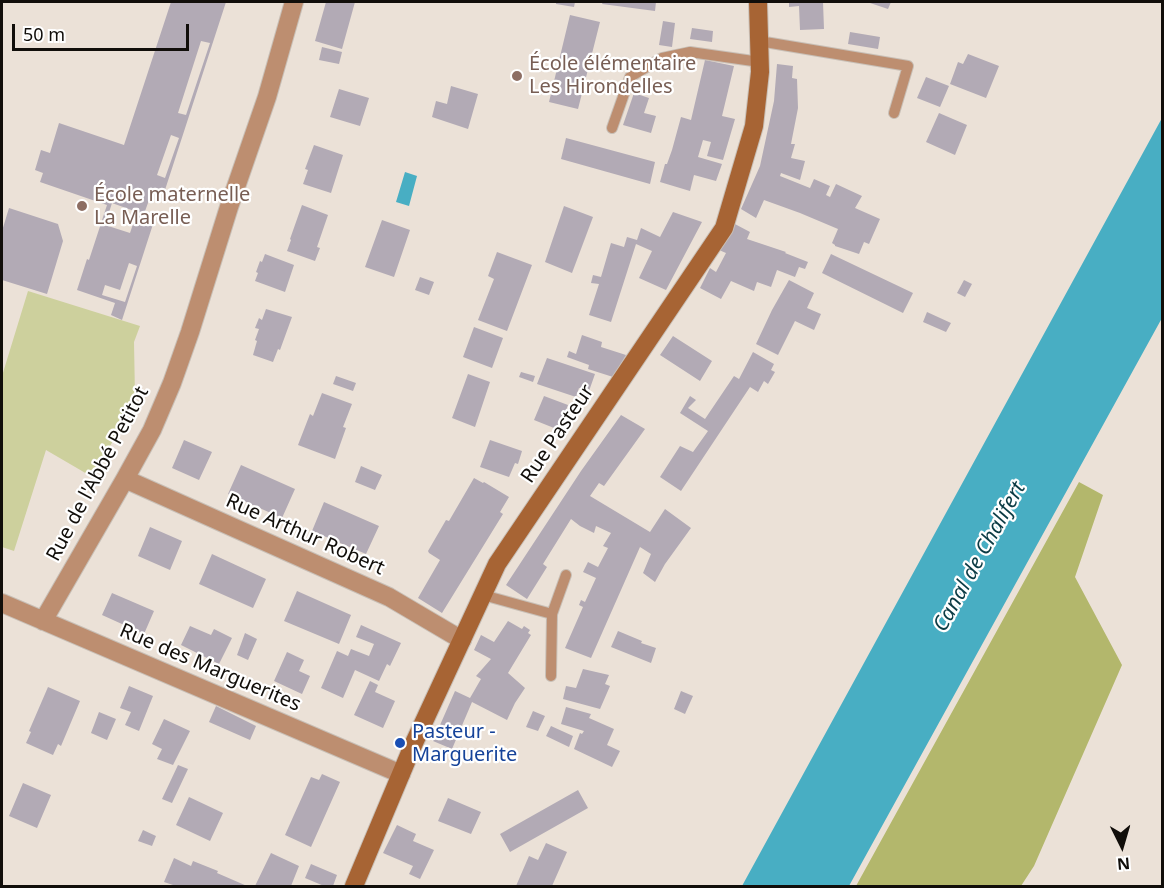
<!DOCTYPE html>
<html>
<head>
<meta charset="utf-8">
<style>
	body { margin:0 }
	#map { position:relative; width:1164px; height:888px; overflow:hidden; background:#ebe1d7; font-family:"Noto Sans",sans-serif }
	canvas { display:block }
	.frame { position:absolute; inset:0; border:3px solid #110e0a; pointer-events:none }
	.north { position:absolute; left:1092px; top:816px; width:60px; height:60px; -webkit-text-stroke:4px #fff; paint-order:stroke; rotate:175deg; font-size:16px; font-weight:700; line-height:24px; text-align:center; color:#110e0a }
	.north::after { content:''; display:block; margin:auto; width:21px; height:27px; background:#110e0a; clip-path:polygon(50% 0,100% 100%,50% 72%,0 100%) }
	.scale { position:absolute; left:12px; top:24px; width:177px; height:27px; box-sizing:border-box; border:3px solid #110e0a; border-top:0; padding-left:8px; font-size:18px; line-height:21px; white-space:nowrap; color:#110e0a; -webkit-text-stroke:4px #fff; paint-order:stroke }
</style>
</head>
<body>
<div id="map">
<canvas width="1164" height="888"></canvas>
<div class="frame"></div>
<div class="north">N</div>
<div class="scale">50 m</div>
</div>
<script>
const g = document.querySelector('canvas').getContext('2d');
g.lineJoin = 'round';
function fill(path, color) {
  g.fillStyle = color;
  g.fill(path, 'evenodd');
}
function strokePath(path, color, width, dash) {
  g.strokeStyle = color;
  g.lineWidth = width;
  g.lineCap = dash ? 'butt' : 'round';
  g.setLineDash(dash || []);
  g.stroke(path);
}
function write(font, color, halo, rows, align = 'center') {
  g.font = font + ' "Noto Sans",sans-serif';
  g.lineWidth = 4.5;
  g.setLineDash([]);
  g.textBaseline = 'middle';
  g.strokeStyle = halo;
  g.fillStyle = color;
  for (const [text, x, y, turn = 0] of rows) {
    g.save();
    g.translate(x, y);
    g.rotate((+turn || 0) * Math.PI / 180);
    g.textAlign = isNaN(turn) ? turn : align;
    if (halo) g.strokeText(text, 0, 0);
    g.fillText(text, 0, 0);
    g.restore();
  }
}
fill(new Path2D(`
	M28,291L140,326L134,342L135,397L94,478L46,450L14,551L2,547V376Z`), '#cdd09d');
fill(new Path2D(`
	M1079,482L1103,495L1075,577L1122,665L1034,866L1021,886H856Z`), '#b3b76c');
fill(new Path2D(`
	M1162,118V318L849,886H742Z
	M405,172L417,176L409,206L396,202Z`), '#48aec3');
fill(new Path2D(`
	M171,2H226L164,193L153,189L144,214L155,218L122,320L111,315L115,303L77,290L87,259L89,260L107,205L40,182L43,173L35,170L41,150L50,153L59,123L124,145ZM201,41L210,43L186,115L178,113ZM171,135L179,138L165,178L157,175ZM112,203L137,212L130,233L105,225ZM129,263L137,266L125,302L102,295L105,285L120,290Z
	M326,2H355L342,49L315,41Z
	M556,2H575L574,7L556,4Z
	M603,2H656L655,11L602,4Z
	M789,2H823L824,29L800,30L799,6L789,7Z
	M867,2H891L888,9Z
	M570,15L600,22L578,109L549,102Z
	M663,21L675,23L672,47L659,45Z
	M692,28L713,31L712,42L690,39Z
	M850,32L880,37L878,49L848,44Z
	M322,47L342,52L339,64L319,60Z
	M968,54L999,66L986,98L950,84L958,62L963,64Z
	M705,60L734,66L722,116L735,119L723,160L707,156L711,142L703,140L698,157L722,164L716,181L694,175L690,191L660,182L665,164H667L672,150L681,117L691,120Z
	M777,64L793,66L792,78L797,79L798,108L791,144H795L791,158L805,161L800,180L781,173L780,176L810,188L814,179L830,186L826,195L830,197L836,184L862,196L855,208L880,219L869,244L864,242L859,254L835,246V245L832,243L838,229L800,213L764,200L756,218L741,209L760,166L774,101Z
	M926,77L949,86L940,107L917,98Z
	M451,86L478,94L468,129L432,117L436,101L447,104Z
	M339,89L369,98L360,126L330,117Z
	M634,93L649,98L644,113L656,116L651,133L623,125Z
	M939,113L967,125L955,155L926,142Z
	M566,138L655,162L650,184L561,159Z
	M314,145L343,155L331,193L303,184L308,170L305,169Z
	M302,205L328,215L317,247L320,248L315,261L287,251L291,240L290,239Z
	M564,206L593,217L572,273L545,262Z
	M9,208L58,224L63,241L47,294L2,280V231Z
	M673,212L702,222L666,290L639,278L652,251L636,244L611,322L589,315L599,284L591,283L593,275L601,277L611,243L624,247L627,237L637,240L641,228L660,237Z
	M382,220L410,230L394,277L365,267Z
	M733,223L750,232L747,239L786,252L785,253L808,262L805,269L799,267L795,277L777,270L771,287L757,282L754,291L731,281L721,299L700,288L710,268L716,272L726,253L719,250Z
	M497,252L532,265L507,331L478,320L494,279L488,276Z
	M265,254L294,265L285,292L255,281L258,273L256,272L260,261L262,262Z
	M831,254L913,293L903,313L822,273Z
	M420,277L434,282L429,295L415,290Z
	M789,280L814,293L807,308L821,314L814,330L795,321L778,355L756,344L772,310Z
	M964,280L972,284L965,297L957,293Z
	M266,309L292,317L280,350L278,349L273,362L253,355L257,341L255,340L259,329L255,328L259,318L262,320Z
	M927,312L951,323L946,332L923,322Z
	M474,327L503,338L492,368L463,357Z
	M582,335L602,342L601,347L626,355L613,377L588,369L589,365L567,357L569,351L576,354Z
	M673,336L712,361L700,381L660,355Z
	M753,352L774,364L771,370L775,372L768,384L764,381L758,392L750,387L681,491L660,477L680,446L693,452L708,431L680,413L690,396L696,400L688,408L705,419L734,376L739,379Z
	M547,358L595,374L589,391L579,388L576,397L537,384Z
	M521,372L535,376L533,382L519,377Z
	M468,374L490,382L475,427L452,418Z
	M336,376L356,383L353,391L333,384Z
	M322,393L352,404L343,427L346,428L335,459L298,445L310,414L313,416Z
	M544,396L568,405L559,430L534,420Z
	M621,415L645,429L604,486L599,483L590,496L650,532L665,509L691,528L665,564L655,582L643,573L651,554L640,547L591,658L565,648L583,607L579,605L581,600L585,602L596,578L583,572L588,562L598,567L608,548L603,546L611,533L596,526L594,533L580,526L571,519L543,564L547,567L527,599L506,585L581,471Z
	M184,440L212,452L199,480L172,468Z
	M490,440L522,451L518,464L515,463L509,477L480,467Z
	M241,465L295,489L282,518L228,494Z
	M361,466L382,475L375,490L355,482Z
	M474,478L483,483L484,482L509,497L500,512L503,514L442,613L418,598L440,560L429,553L428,551L446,520L449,521Z
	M324,502L379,526L366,554L312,531Z
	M150,527L182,541L170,570L138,556Z
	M212,554L266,579L253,608L199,584Z
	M297,591L351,615L339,644L284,621Z
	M112,593L154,611L144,634L102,615Z
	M508,621L522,629L524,626L530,630L528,633L531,635L508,673L525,688L515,703L507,720L472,702L452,749L433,741L455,691L470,698L481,679L476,676L491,659L474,650L481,635L494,642Z
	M361,625L401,643L390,666L387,664L379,681L355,670L343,698L321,688L337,651L348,656L351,649L369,656L374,644L356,637Z
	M190,626L211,635L214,629L232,638L219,664L181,645Z
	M618,631L642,641L641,643L656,648L651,663L611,647Z
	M245,633L257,639L248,660L237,655Z
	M287,652L304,660L299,671L310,676L302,694L274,681Z
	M583,669L609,675L605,684L610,686L600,709L563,699L566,686L576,688Z
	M370,681L378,685L375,692L395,701L383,728L354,715Z
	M129,686L153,696L139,731L125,725L131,712L120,708Z
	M48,687L80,701L61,746L58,744L53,755L26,743L31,732L29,731Z
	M681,691L693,696L685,714L674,709Z
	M216,706L256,726L250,740L209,722Z
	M566,707L591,714L589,718L614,729L607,745L620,751L612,767L574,749L580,733L582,734L584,731L561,724Z
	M533,711L545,716L538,731L526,727Z
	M99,712L116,719L107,740L91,733Z
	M164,719L190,731L173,765L157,759L162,749L152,744Z
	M551,726L573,736L569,747L546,736Z
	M178,765L188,769L172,803L162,799Z
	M322,774L340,782L311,847L285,835L311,777L319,780Z
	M23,783L51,795L37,828L9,816Z
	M578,790L588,808L510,852L500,834Z
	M189,797L223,813L210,841L176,825Z
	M448,798L481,812L471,834L438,821Z
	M397,825L416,834L413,841L434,850L420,879L409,874L413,866L383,853Z
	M143,830L156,836L152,846L138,841Z
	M546,843L567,852L552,886H516L529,856L538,860Z
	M271,853L299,866L291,886H255Z
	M174,858L191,866L193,861L218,871L217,873L247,886H176L164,882Z
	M311,864L337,875L333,886H324L305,878Z`), '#b2aab5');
const lane = new Path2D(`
	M759,41L908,66L894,113
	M612,128L630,77L662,58L690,52L760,62
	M483,595L552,614
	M551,676L552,614L566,575`);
const street = new Path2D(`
	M125,479L389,597L462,640
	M2,603L401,774
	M43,621L125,479L152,430L172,383L190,332L229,207L267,97L294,2`);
const secondary = new Path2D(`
	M354,886L414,743L497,564L724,228L754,126L760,72L758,2`);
strokePath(lane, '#c8bfb6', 12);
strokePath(street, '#c8bfb6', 20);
strokePath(secondary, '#c8bfb6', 20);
strokePath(lane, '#bd8e70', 10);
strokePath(street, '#bd8e70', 18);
strokePath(secondary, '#a76434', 18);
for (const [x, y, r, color] of [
	[517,76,6,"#8d6e63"],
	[82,206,6,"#8d6e63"],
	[400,743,6,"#1a4fb4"]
]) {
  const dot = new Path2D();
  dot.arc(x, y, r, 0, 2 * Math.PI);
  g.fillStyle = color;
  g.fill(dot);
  strokePath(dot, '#fff', 2);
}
write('20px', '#785e54', '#fff', [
	["École élémentaire",529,64],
	["Les Hirondelles",529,87],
	["École maternelle",94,195],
	["La Marelle",94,218]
], 'left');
write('20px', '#110e0a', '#fff', [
	["Rue Pasteur",558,434,-56],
	["Rue de l'Abbé Petitot",98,474,-62],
	["Rue Arthur Robert",305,535,24],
	["Rue des Marguerites",210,668,23]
]);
write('20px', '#164399', '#fff', [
	["Pasteur -",412,732],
	["Marguerite",412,755]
], 'left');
write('italic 21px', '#0b3b44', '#fff', [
	["Canal de Chalifert",980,557,-61]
]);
</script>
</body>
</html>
